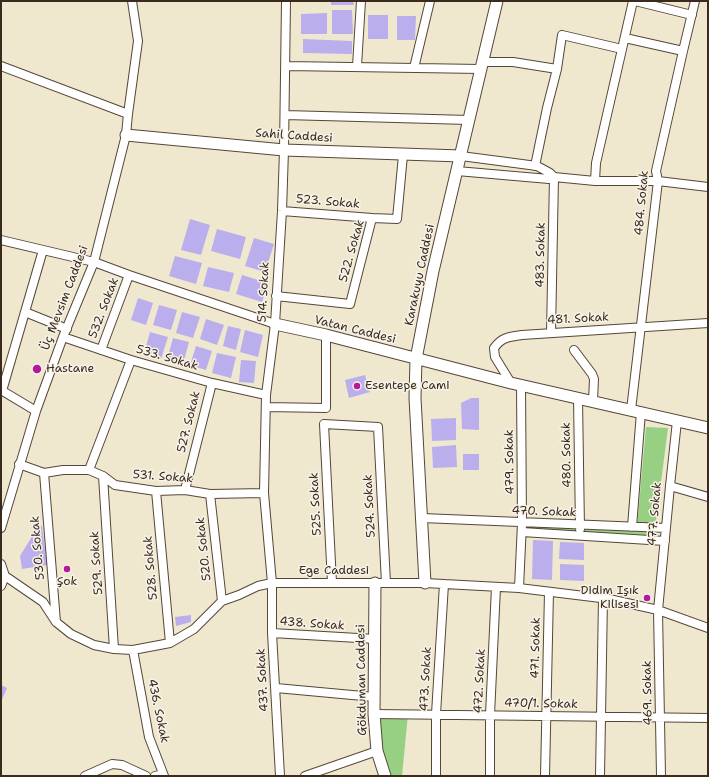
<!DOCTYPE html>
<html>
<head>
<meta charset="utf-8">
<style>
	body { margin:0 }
	#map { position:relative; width:709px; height:777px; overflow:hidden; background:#efe8cf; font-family:"Shantell Sans",sans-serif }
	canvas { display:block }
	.frame { position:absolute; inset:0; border:2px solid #3b2a1e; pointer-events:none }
</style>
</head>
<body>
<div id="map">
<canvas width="709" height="777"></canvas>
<div class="frame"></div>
</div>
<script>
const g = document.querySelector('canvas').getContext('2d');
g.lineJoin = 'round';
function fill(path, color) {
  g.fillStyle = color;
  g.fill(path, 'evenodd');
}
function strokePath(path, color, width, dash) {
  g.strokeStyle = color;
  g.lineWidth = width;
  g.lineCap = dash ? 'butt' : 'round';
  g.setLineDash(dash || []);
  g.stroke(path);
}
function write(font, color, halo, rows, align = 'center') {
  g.font = font + ' "Shantell Sans",sans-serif';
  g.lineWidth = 3;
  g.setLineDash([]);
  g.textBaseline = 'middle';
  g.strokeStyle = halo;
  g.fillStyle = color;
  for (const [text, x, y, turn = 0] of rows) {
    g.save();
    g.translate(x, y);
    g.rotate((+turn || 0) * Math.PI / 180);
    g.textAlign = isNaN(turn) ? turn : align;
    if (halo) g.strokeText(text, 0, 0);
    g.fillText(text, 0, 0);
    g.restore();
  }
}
fill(new Path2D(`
	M646,427L668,428L655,528V540L522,532V523L637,527Z
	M374,714H408L402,776H384Z`), '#97d083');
fill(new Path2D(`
	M331,1H353L354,5H331Z
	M332,10H352L353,34H332Z
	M327,13V34H301V14Z
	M368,15H388V39H368Z
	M397,16H416L415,40H397Z
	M303,39L352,41V54L303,53Z
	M190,219L210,225L201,255L181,250Z
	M217,229L246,237L240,259L211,251Z
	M254,238L274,244L265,272L245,266Z
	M175,256L202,263L196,284L169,276Z
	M208,267L234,273L229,292L203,286Z
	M242,275L268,283L262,302L236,294Z
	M138,298L153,303L146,325L131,320Z
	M159,305L177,310L171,330L153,325Z
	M182,312L200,317L193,338L176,333Z
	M206,319L224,325L217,345L200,339Z
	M228,326L241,329L236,350L223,346Z
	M245,330L263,335L258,357L240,352Z
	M150,332L168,337L161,359L144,354Z
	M173,338L189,342L183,364L167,360Z
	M196,346L212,351L206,370L190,365Z
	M217,353L236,357L231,378L212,373Z
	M241,360L256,361L254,383L239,382Z
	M365,375L370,392L349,398L345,380Z
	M471,398H479V430L462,429L461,403Z
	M456,418V440L432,441L431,419Z
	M456,445L457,467L433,468L432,447Z
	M463,454H479V470H463Z
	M34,525L42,526L47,565L22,569L20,556L31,538Z
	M533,540L553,541L552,580L532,579Z
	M560,542L584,543V560L559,559Z
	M560,564L584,565V581L560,580Z
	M191,615V622L176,626L175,617Z
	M1,685L7,688L1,702Z`), '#bbaeed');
const street = new Path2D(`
	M635,1L692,15
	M625,38L683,51
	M483,62H513L557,69L547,108L535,166
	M1,66L128,114
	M286,66L481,69
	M357,66L361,1
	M414,68L430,1
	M557,69L562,35L622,49
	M285,115L469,120
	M461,156L537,166L550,173L554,177L595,181H658L708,187
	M457,171L549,179L553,177
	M595,181L596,163L633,1
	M282,211L372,218
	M1,240L94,262L129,275L275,324
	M276,296L350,304L372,218L397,219L403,155
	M25,312L67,329
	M551,333L554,177
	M63,337L131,360L212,383L266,395
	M101,350L129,275
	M574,350L592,374L594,379L593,401
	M511,383L495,357L494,348C502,337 509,337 522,335L708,323
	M1,390L36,411
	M2,391L43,250
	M578,398L580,529
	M266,407L326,408V335
	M631,410L658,181L656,171L683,51L695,1
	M19,464L44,473L63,470H89L103,476L115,485L156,491L185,490L210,494L264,493
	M89,470L131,360
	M44,473L56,622
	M103,476L114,649
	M670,486L708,497
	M185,490L212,383
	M156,491L170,643
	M210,494L222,601
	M422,518L666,528
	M632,527L641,412
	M1,528L36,411L63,337L94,262L126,135L128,114L138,41L132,1
	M522,532L665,541
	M1,564L5,576L1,586
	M1,574L5,576L43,602L56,622L71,634L94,645L114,649L133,650L170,643L194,629L222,601L239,595L258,586L272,583H425L519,588L609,599L658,610L708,628
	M332,583L324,424L378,427L386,583
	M519,588L522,523L521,385
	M272,633L375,639
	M133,650L149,737L164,776
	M276,688L374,697
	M374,714L708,718
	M85,776L112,764L122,765L146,776
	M155,776L163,774
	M280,776L272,633V583L264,493L266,395L275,324L282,211L284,150L286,1
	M305,776L377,751
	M436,776V714L444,584
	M490,776V715L496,587
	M545,776L549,592
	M600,776L603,598
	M661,776L658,610L670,486L677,421`);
const secondary = new Path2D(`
	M126,135L284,150L461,156
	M275,324L326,335L511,383L708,428
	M375,583L374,714L377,751L385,776
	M425,583L415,398L416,359L433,271L497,1`);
strokePath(street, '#564639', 10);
strokePath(secondary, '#564639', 13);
strokePath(street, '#fff', 8);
strokePath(secondary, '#fff', 11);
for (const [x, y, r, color] of [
	[37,369,5,"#b5179e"],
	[357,386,4,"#b5179e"],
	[67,569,4,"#b5179e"],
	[647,598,4,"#b5179e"]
]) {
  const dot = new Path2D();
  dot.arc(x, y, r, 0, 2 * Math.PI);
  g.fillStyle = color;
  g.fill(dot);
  strokePath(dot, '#f7f3e8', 1.5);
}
write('12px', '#3b2a1e', '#f7f3e8', [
	["Sahil Caddesi",294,136,4],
	["523. Sokak",328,202,5],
	["484. Sokak",642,203,-85],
	["522. Sokak",352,251,-74],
	["483. Sokak",541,255,-89],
	["Karakuyu Caddesi",420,275,-78],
	["514. Sokak",264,292,-87],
	["Üç Mevsim Caddesi",65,298,-69],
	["532. Sokak",104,308,-69],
	["481. Sokak",578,319,-3],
	["Vatan Caddesi",355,330,14],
	["533. Sokak",167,358,16],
	["527. Sokak",189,422,-76],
	["480. Sokak",567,455,-91],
	["479. Sokak",510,462,-91],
	["531. Sokak",163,477,4],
	["525. Sokak",316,504,-93],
	["524. Sokak",370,506,-93],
	["470. Sokak",544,512,2],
	["477. Sokak",655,514,-85],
	["530. Sokak",38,548,-95],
	["520. Sokak",204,549,-96],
	["529. Sokak",97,563,-94],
	["528. Sokak",151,568,-95],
	["Ege Caddesi",334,571],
	["438. Sokak",312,624,4],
	["471. Sokak",536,648,-89],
	["473. Sokak",426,679,-87],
	["437. Sokak",263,680,-93],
	["Gökduman Caddesi",362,680,-91],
	["472. Sokak",480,681,-87],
	["469. Sokak",648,693,-91],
	["470/1. Sokak",541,704,1],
	["436. Sokak",158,711,78]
]);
write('12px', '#3b2a1e', '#f7f3e8', [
	["Hastane",46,369],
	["Esentepe Cami",365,386],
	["Şok",67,582,"center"],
	["Didim Işık",639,591,"right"],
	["Kilisesi",639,605,"right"]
], 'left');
</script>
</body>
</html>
